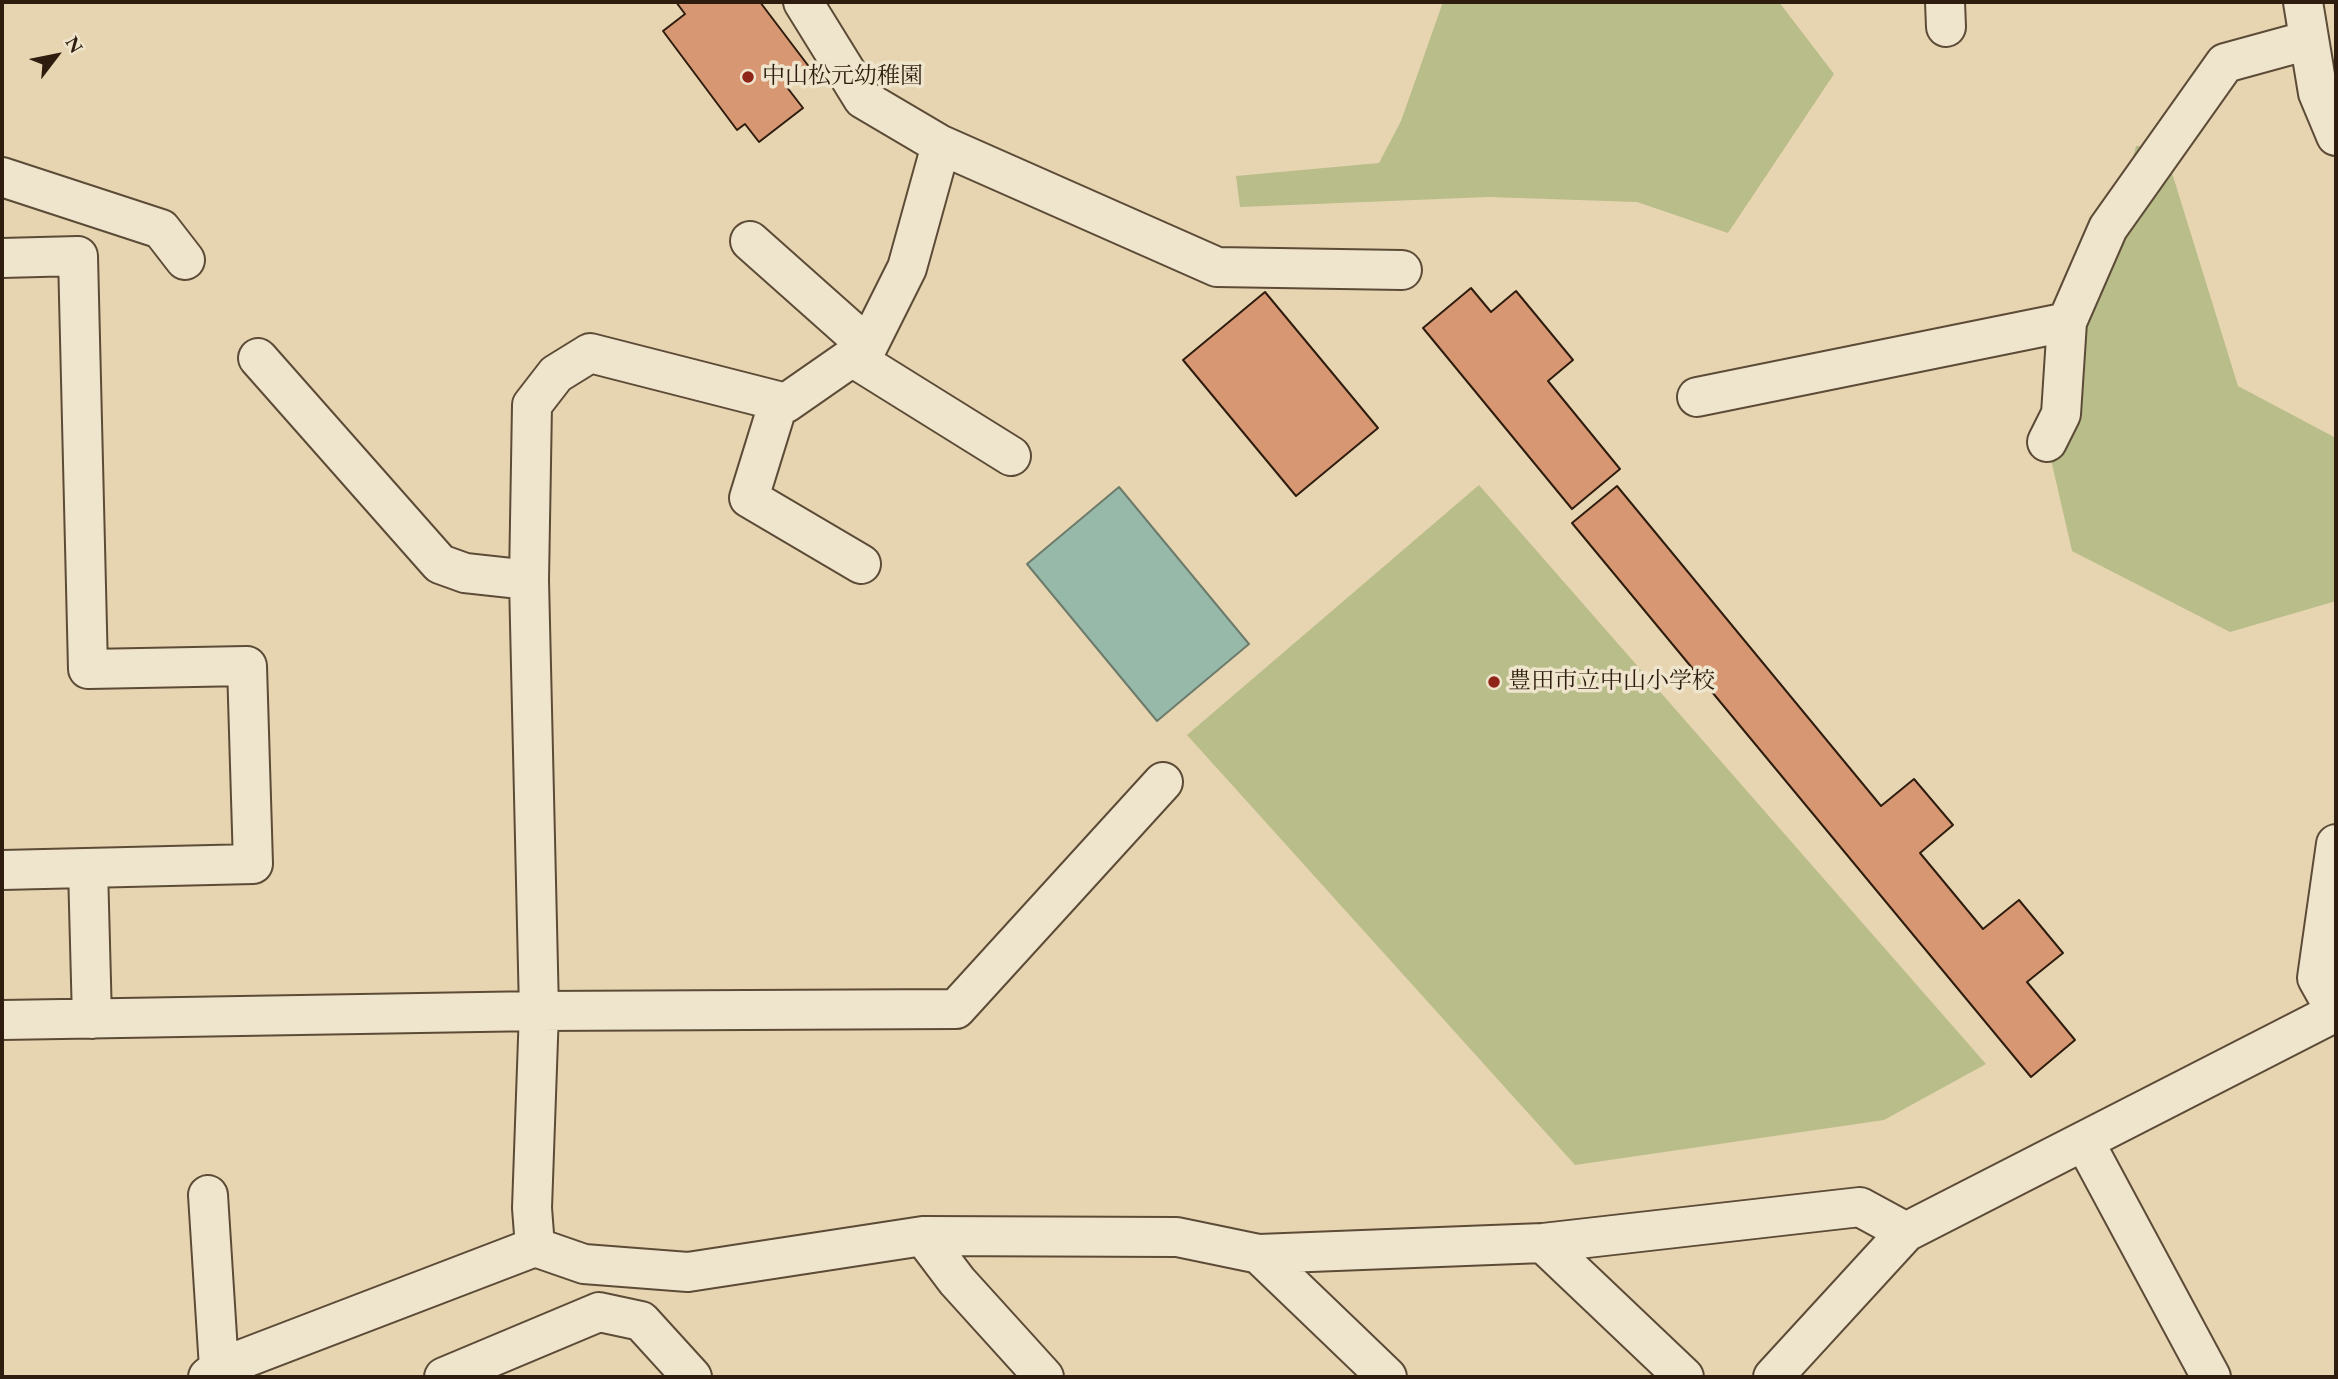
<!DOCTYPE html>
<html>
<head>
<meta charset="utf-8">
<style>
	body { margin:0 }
	#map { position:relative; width:2338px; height:1379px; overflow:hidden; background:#e7d5b1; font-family:"EB Garamond",serif }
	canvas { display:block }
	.frame { position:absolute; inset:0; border:4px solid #2e1d0e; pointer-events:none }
	.north { position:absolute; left:21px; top:21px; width:70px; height:70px; -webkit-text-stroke:5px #efe4cc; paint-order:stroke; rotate:58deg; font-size:19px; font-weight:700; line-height:28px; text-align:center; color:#2e1d0e }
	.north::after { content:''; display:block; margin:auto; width:24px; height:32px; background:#2e1d0e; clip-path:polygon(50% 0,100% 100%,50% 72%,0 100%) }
</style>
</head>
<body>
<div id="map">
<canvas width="2338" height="1379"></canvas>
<div class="frame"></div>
<div class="north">N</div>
</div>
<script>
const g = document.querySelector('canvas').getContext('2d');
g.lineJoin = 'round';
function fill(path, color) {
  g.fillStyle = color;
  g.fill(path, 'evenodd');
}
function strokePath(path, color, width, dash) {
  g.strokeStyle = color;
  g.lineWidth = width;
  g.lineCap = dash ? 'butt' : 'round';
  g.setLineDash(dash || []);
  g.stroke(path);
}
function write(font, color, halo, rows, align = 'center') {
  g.font = font + ' "EB Garamond","Noto Serif JP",serif';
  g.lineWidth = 7;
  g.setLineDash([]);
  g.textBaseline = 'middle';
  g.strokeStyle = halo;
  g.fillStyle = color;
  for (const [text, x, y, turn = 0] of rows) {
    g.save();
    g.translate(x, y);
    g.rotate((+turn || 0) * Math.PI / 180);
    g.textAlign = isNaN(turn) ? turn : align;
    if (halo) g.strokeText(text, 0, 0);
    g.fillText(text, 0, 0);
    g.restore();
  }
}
fill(new Path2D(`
	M1443,2H1779L1834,74L1728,233L1637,202L1489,197L1240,207L1236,176L1379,163L1401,121Z
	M2136,146L2164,147L2238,386L2336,438V601L2230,632L2072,551L2041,416L2098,297Z
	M1479,485L1986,1064L1884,1120L1575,1165L1187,735Z`), '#b8bd8a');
const water = new Path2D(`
	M1119,487L1249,644L1157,721L1027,564Z`);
fill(water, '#97b9a9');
strokePath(water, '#6d7b6b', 2);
const building = new Path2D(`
	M676,2H760L810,68L786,86L803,108L759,142L745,124L737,130L663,31L685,14Z
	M1471,288L1491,312L1516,291L1573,360L1548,381L1620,469L1572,509L1423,328Z
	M1265,292L1378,428L1296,496L1183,360Z
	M1617,486L1881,806L1914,779L1953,825L1920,853L1983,929L2019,900L2063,953L2027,982L2075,1040L2031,1077L1572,523Z`);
fill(building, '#d79773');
strokePath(building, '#2e1d0e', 2);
const minor = new Path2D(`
	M803,2L863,99L941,145L1217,267L1402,270
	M1945,2L1946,27
	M2303,2L2318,93L2336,136
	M2,177L161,229L185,260
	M750,241L868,346
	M2,258L78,256L88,669L247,666L253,864L2,870
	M852,357L1011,456
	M258,358L440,564L465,573L529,580
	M1697,397L2067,322
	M779,401L749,498L861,564
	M2047,442L2061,414L2067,322L2108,228L2225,63L2309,40
	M88,868L92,1019
	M2336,1012L2317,978L2336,844
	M2,1020L539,1011L956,1009L1163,782
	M2084,1141L2211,1377
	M208,1195L219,1368
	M923,1236L957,1281L1044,1377
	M1543,1243L1684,1377
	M535,1247L532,1208L539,1011L529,580L532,405L556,374L590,353L786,403L868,346L907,268L941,145
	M1259,1254L1387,1377
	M208,1377L219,1368L535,1247L584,1264L688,1272L923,1236L1177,1237L1259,1254L1543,1243L1860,1207L1906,1232
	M444,1377L599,1312L641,1321L692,1377
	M1773,1377L1906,1232L2336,1012`);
strokePath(minor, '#5c4b37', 42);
strokePath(minor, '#efe4cc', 38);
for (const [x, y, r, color] of [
	[748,77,7,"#8f2418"],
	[1494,682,7,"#8f2418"]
]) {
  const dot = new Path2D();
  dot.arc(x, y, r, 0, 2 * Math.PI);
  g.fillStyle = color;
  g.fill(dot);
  strokePath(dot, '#efe4cc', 2.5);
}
write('23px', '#2e1d0e', '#efe4cc', [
	["中山松元幼稚園",762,77],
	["豊田市立中山小学校",1508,682]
], 'left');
</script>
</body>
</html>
